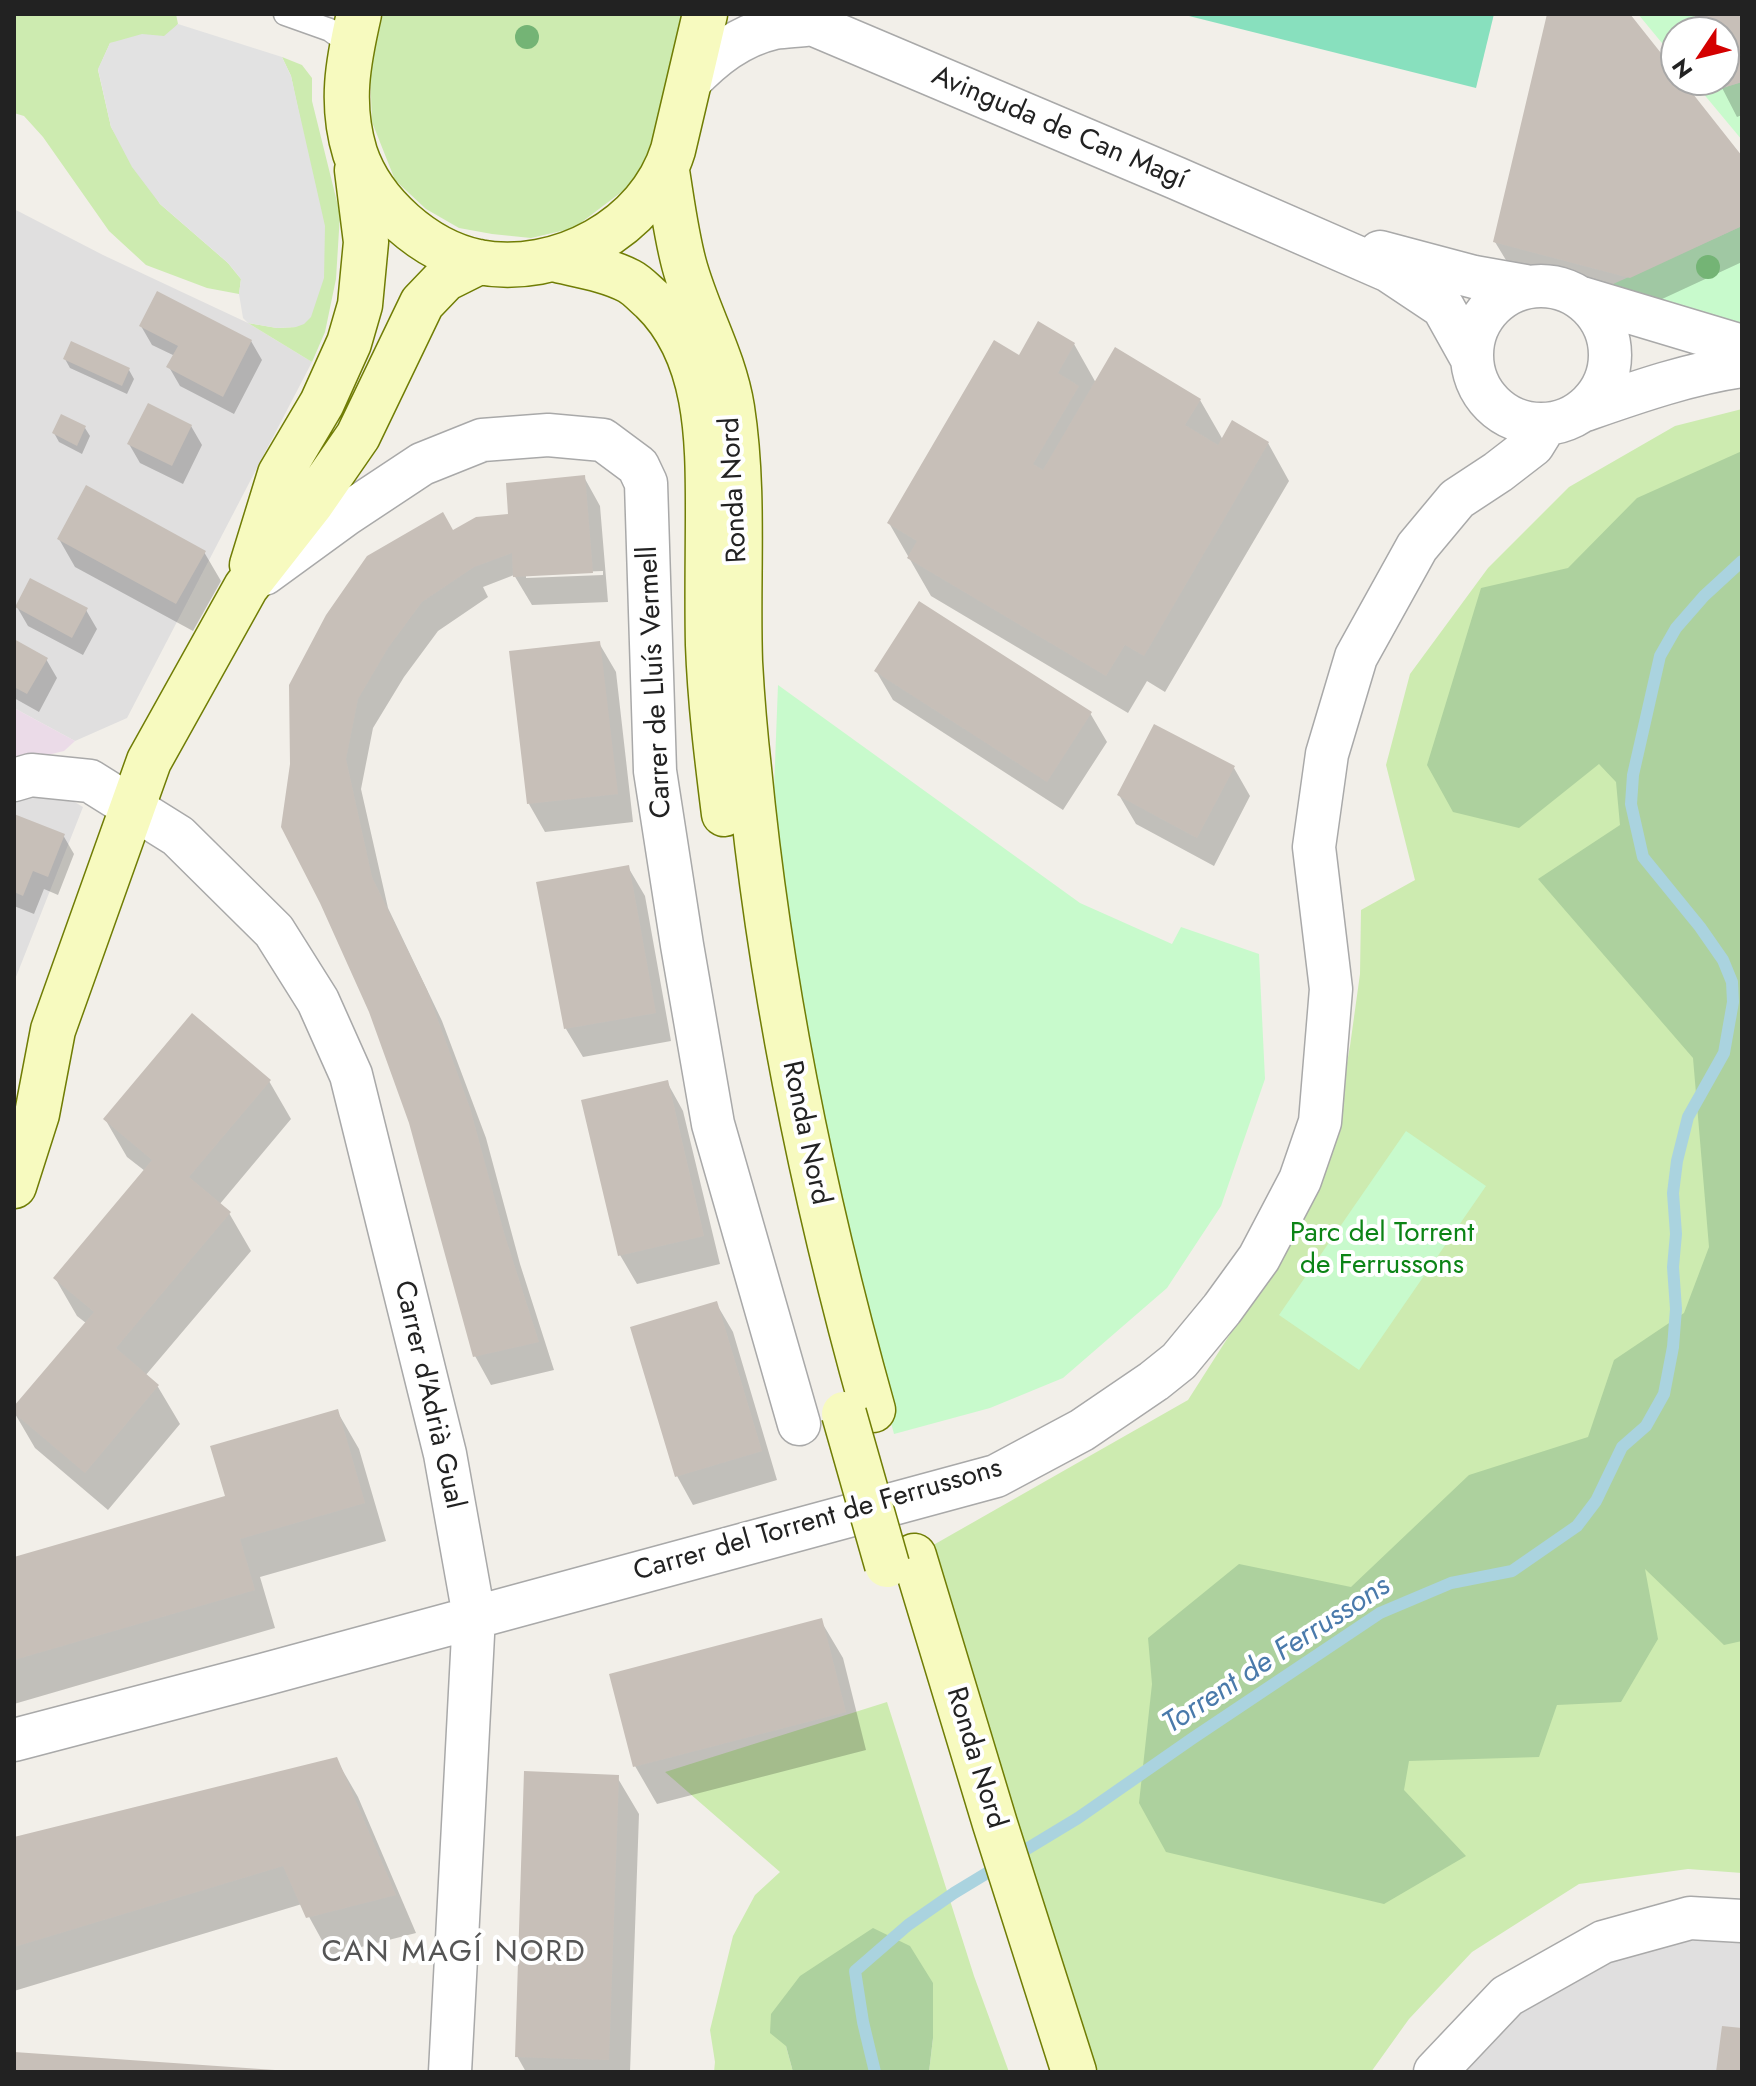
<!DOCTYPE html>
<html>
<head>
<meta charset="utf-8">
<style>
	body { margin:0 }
	#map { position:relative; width:1756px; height:2086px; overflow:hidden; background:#f2efe9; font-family:Jost,sans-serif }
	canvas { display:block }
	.frame { position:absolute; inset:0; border:16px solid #222; pointer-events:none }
	.north { position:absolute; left:1660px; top:16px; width:80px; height:80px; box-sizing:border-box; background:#fff; border:2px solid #a7a7a7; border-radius:50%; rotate:235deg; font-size:22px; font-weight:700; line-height:32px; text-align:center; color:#222 }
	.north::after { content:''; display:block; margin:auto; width:28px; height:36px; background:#d40000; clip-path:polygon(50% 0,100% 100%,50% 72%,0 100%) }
</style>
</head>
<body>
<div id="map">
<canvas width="1756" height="2086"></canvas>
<div class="frame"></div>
<div class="north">N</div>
</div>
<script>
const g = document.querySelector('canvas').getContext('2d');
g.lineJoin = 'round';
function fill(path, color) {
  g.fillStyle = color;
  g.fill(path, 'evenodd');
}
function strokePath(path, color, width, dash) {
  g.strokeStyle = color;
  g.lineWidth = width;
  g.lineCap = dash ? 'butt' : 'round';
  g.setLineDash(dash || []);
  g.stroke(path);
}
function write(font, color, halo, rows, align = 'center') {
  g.font = font + ' Jost,sans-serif';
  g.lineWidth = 8;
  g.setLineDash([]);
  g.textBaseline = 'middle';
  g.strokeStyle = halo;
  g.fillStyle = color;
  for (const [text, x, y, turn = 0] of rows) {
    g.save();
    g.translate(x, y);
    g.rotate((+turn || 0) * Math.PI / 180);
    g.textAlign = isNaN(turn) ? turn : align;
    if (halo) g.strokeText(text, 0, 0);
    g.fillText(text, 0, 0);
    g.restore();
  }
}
fill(new Path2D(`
	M14,209L103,255L248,323L312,362L127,718L75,741L14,708Z
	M63,795L83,807L14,982V799Z
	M1742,1921V2072H1435L1603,1942Z`), '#e0dfdf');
fill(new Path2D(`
	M14,708L75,741L64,751L14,763Z`), '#ebdbe8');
fill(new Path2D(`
	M14,14H176L178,24L169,37L110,43L98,70L111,127L160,204L228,263L241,279L239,294L207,288L146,265L109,231L43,137L24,116L14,113Z
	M383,14H683L658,121L643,166L624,190L574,228L531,238L492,234L459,228L426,209L395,180L372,122L370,69Z
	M282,57L302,65L312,78V101L340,214L336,279L325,332L312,362L248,323L277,328L296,327L300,119L291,76Z
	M1742,409V1873L1688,1869L1579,1884L1472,1952L1409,2019L1371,2072H1074L914,1556L1188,1400L1294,1234L1332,1147L1350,1046L1360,974L1361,910L1415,880L1386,765L1410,674L1488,568L1569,487L1675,426Z
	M887,1702L974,1976L1009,2072H929L933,2038L786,2046L793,2072H714L715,2062L710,2030L733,1936L755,1895L780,1872L665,1772Z`), '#cdebb0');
fill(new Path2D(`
	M1742,451V1641L1724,1645L1645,1569L1658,1639L1621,1702L1557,1705L1539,1757L1409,1761L1404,1790L1466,1856L1384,1904L1166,1852L1139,1803L1152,1684L1148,1638L1239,1564L1351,1587L1469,1475L1588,1437L1614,1360L1684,1313L1709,1247L1693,1058L1538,879L1620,825L1616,782L1599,764L1519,828L1453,812L1427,765L1481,588L1568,568L1637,498Z
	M873,1928L910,1946L933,1983V2038L929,2072H793L786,2046L770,2033L771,2014L800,1976Z`), '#add19e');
fill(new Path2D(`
	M1638,14H1694L1700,32H1676V60Z
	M1692,80H1716L1719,89L1742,82V140Z
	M1742,226V346L1582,298Z
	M778,685L1080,903L1172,944L1181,927L1259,954L1265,1079L1221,1206L1167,1288L1063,1378L990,1408L894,1434L863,1317L817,1121L773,815Z
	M1406,1131L1486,1186L1359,1370L1279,1315Z`), '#c8facc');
fill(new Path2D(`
	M1181,14H1494L1476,88Z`), '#88e0be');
fill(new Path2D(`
	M178,24L282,57L291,76L325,226L324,278L311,317L304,324L296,327L277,328L248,323L243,318L239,294L241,279L228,263L160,204L132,167L111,127L98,69L110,43L142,34L164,36Z`), '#e2e2e2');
fill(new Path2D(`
	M1549,14H1627L1676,76V80H1679L1742,160V262L1647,306L1512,270L1495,242Z
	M1696,14H1742V115L1737,117L1718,80H1724V32H1702Z
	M141,326L251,341L262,360L234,414L180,386L169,367L175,356L152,345Z
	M1074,344L1096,383L1200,400L1223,440L1268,443L1289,481L1165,692L1147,681L1128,713L931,596L889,523L1019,358Z
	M65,359L129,370L134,379L127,394L70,368Z
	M191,426L202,445L183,484L140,463L129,444Z
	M85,428L90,436L82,454L59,442L54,433Z
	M584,477L600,506L608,602L532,605L514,575L483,587L488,597L438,631L404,677L373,728L361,789L388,908L442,1021L486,1138L520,1264L554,1370L491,1385L475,1356L411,1122L370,1011L322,902L283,827L452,532L511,516ZM603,571V575L526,578V574Z
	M59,539L204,552L221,581L193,631L75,567Z
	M17,607L86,610L97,629L83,655L28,626Z
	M14,641L46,659L57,678L39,712L14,698Z
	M599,643L616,672L633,822L545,832L529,804Z
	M876,671L1090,713L1107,742L1063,810L893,700Z
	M1234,768L1250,796L1214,866L1136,824L1119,795Z
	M14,816L63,835L74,854L58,895L44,889L34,914L14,906Z
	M628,867L645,896L671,1041L583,1057L566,1029L539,884Z
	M269,1081L291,1119L219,1205L229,1213L251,1251L145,1376L158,1387L180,1424L108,1510L35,1448L14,1412V1409L86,1323L77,1316L55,1278L145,1171L127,1157L105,1119Z
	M667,1082L683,1111L720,1264L637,1284L620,1255Z
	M716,1303L733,1332L777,1480L693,1505L677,1476Z
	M337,1411L359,1449L386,1541L260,1577L275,1628L14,1704V1560L228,1498Z
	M821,1621L843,1658L866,1750L657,1804L635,1766Z
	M336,1759L358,1797L416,1933L330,1955L302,1904L14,1991V1840Z
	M617,1777L639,1814L630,2072H526L517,2056Z`), '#0003');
strokePath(new Path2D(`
	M875,2072L863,2022L855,1971L908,1925L954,1893L1078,1818L1193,1738L1380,1613L1451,1583L1512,1571L1577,1526L1596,1501L1622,1447L1646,1426L1664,1394L1673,1347L1676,1309L1673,1267L1676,1234L1673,1193L1677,1161L1688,1117L1724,1053L1733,1002L1732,982L1723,960L1700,927L1643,857L1631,804L1633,775L1660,656L1676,628L1704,596L1742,561`), '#aad3df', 12);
fill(new Path2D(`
	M1547,14H1630L1676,72V80H1682L1742,156V226L1630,278L1493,242Z
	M1694,14H1742V82L1719,89L1716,80H1724V32H1700Z
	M157,291L252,340L223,397L166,367L178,346L139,326Z
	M1038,321L1075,343L1058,373L1079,386L1033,464L1043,470L1115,347L1201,399L1185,425L1218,445L1232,420L1269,442L1144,656L1125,645L1106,676L907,558L917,541L887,523L994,340L1019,355Z
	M71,341L130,368L122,386L63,359Z
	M148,403L192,425L172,466L127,444Z
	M61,414L86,426L77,446L52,433Z
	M585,475L593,573L513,577L512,553L474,567L422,602L388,648L358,699L346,759L372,877L427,990L470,1108L504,1233L539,1342L473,1357L409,1123L369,1012L320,903L281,827L290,764L289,685L326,615L367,556L443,512L453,530L476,517L508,514L506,483Z
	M86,485L206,551L176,604L57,539Z
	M30,578L88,608L72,638L15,607Z
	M919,601L1092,712L1047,782L874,671Z
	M14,639L48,658L27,694L14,687Z
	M600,641L618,794L527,804L509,651Z
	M1154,724L1235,766L1197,838L1117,795Z
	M14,814L65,834L48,877L33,871L23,896L14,892Z
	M629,865L656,1013L564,1029L536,882Z
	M192,1013L271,1080L189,1177L231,1212L116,1348L159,1385L85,1473L14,1413V1406L94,1312L53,1278L152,1160L103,1119Z
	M668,1080L704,1236L618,1256L581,1100Z
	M717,1301L762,1451L675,1477L630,1327Z
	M338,1409L365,1503L240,1539L255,1590L14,1660V1557L225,1496L210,1446Z
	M822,1618L846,1712L633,1767L609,1674Z
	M337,1757L396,1895L306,1918L283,1866L14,1947V1837Z
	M524,1771L619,1775L609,2060L515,2057Z
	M1722,2026L1742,2028V2072H1716Z
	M14,2052L275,2070V2072H14Z`), '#c7bfb8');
const lane = new Path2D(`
	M285,14L330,30L352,46`);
const street = new Path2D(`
	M799,14L812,24L1176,178L1389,271L1443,307L1472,359
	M689,82C713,57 739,36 774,28C786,26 800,26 812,24
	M1380,252L1474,277L1525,286
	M1472 355a69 69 0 1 1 138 0a69 69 0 1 1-138 0Z
	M1582,298L1742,346
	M1582,411C1634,393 1687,374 1742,366
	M264,574L345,515L422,464L482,440L548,435L603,440L638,466L646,483L655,771L682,945L713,1124L799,1424
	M14,780L31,775L90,781L178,836L274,931L318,1001L351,1075L445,1454L474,1616L450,2072
	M14,1740L262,1675L996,1476L1082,1430L1154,1381L1179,1361L1222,1309L1259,1258L1300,1180L1320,1122L1331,989L1314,847L1327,754L1356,657L1417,547L1457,499L1498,472L1533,445L1546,424
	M1435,2072L1507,1996L1603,1942L1690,1918L1742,1921`);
const secondary = new Path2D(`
	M359,14C348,62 340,104 355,153C372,204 425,251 478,262C558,277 649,228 673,150L705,14
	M667,171C672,202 676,234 684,264C697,313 724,357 732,408C745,492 737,578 740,662C742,698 745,734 749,769C770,987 814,1200 873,1410
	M553,259C577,265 606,269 629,281C637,285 645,294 652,300C708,354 708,439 708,511C708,555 707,600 708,645C710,701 717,758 724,814
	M252,565L280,474L322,403L349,343L360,305L366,242L357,170
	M14,1186L37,1114L53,1030L149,761L246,587L311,504L358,436L422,303L445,279L479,262
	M914,1556L995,1824L1074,2072`);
strokePath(lane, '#a9a9a9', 25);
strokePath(street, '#a9a9a9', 45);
strokePath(secondary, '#707d05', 47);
strokePath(lane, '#fff', 22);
strokePath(street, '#fff', 42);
strokePath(secondary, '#f7fabf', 44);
const secondaryBridge = new Path2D(`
	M844,1414L887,1565`);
strokePath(secondaryBridge, '#707d05', 47, []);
strokePath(secondaryBridge, '#f7fabf', 44);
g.fillStyle = '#74b475';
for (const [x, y] of [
	[527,37],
	[1708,267]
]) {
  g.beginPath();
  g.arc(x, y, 12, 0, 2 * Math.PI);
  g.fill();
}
write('28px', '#222', '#fff', [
	["Avinguda de Can Magí",1059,129,23],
	["Ronda Nord",735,490,-93],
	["Carrer de Lluís Vermell",656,682,-93],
	["Ronda Nord",805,1133,78],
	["Carrer d'Adrià Gual",428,1395,77],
	["Carrer del Torrent de Ferrussons",818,1521,-16],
	["Ronda Nord",975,1758,73]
]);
write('28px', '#0c8416', '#fff', [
	["Parc del Torrent",1382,1234],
	["de Ferrussons",1382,1266]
]);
write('italic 30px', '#4a7aab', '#fff', [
	["Torrent de Ferrussons",1277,1656,-33]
]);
g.letterSpacing = '2px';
write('30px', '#555', '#fff', [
	["CAN MAGÍ NORD",454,1954]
]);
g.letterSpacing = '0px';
</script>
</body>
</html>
